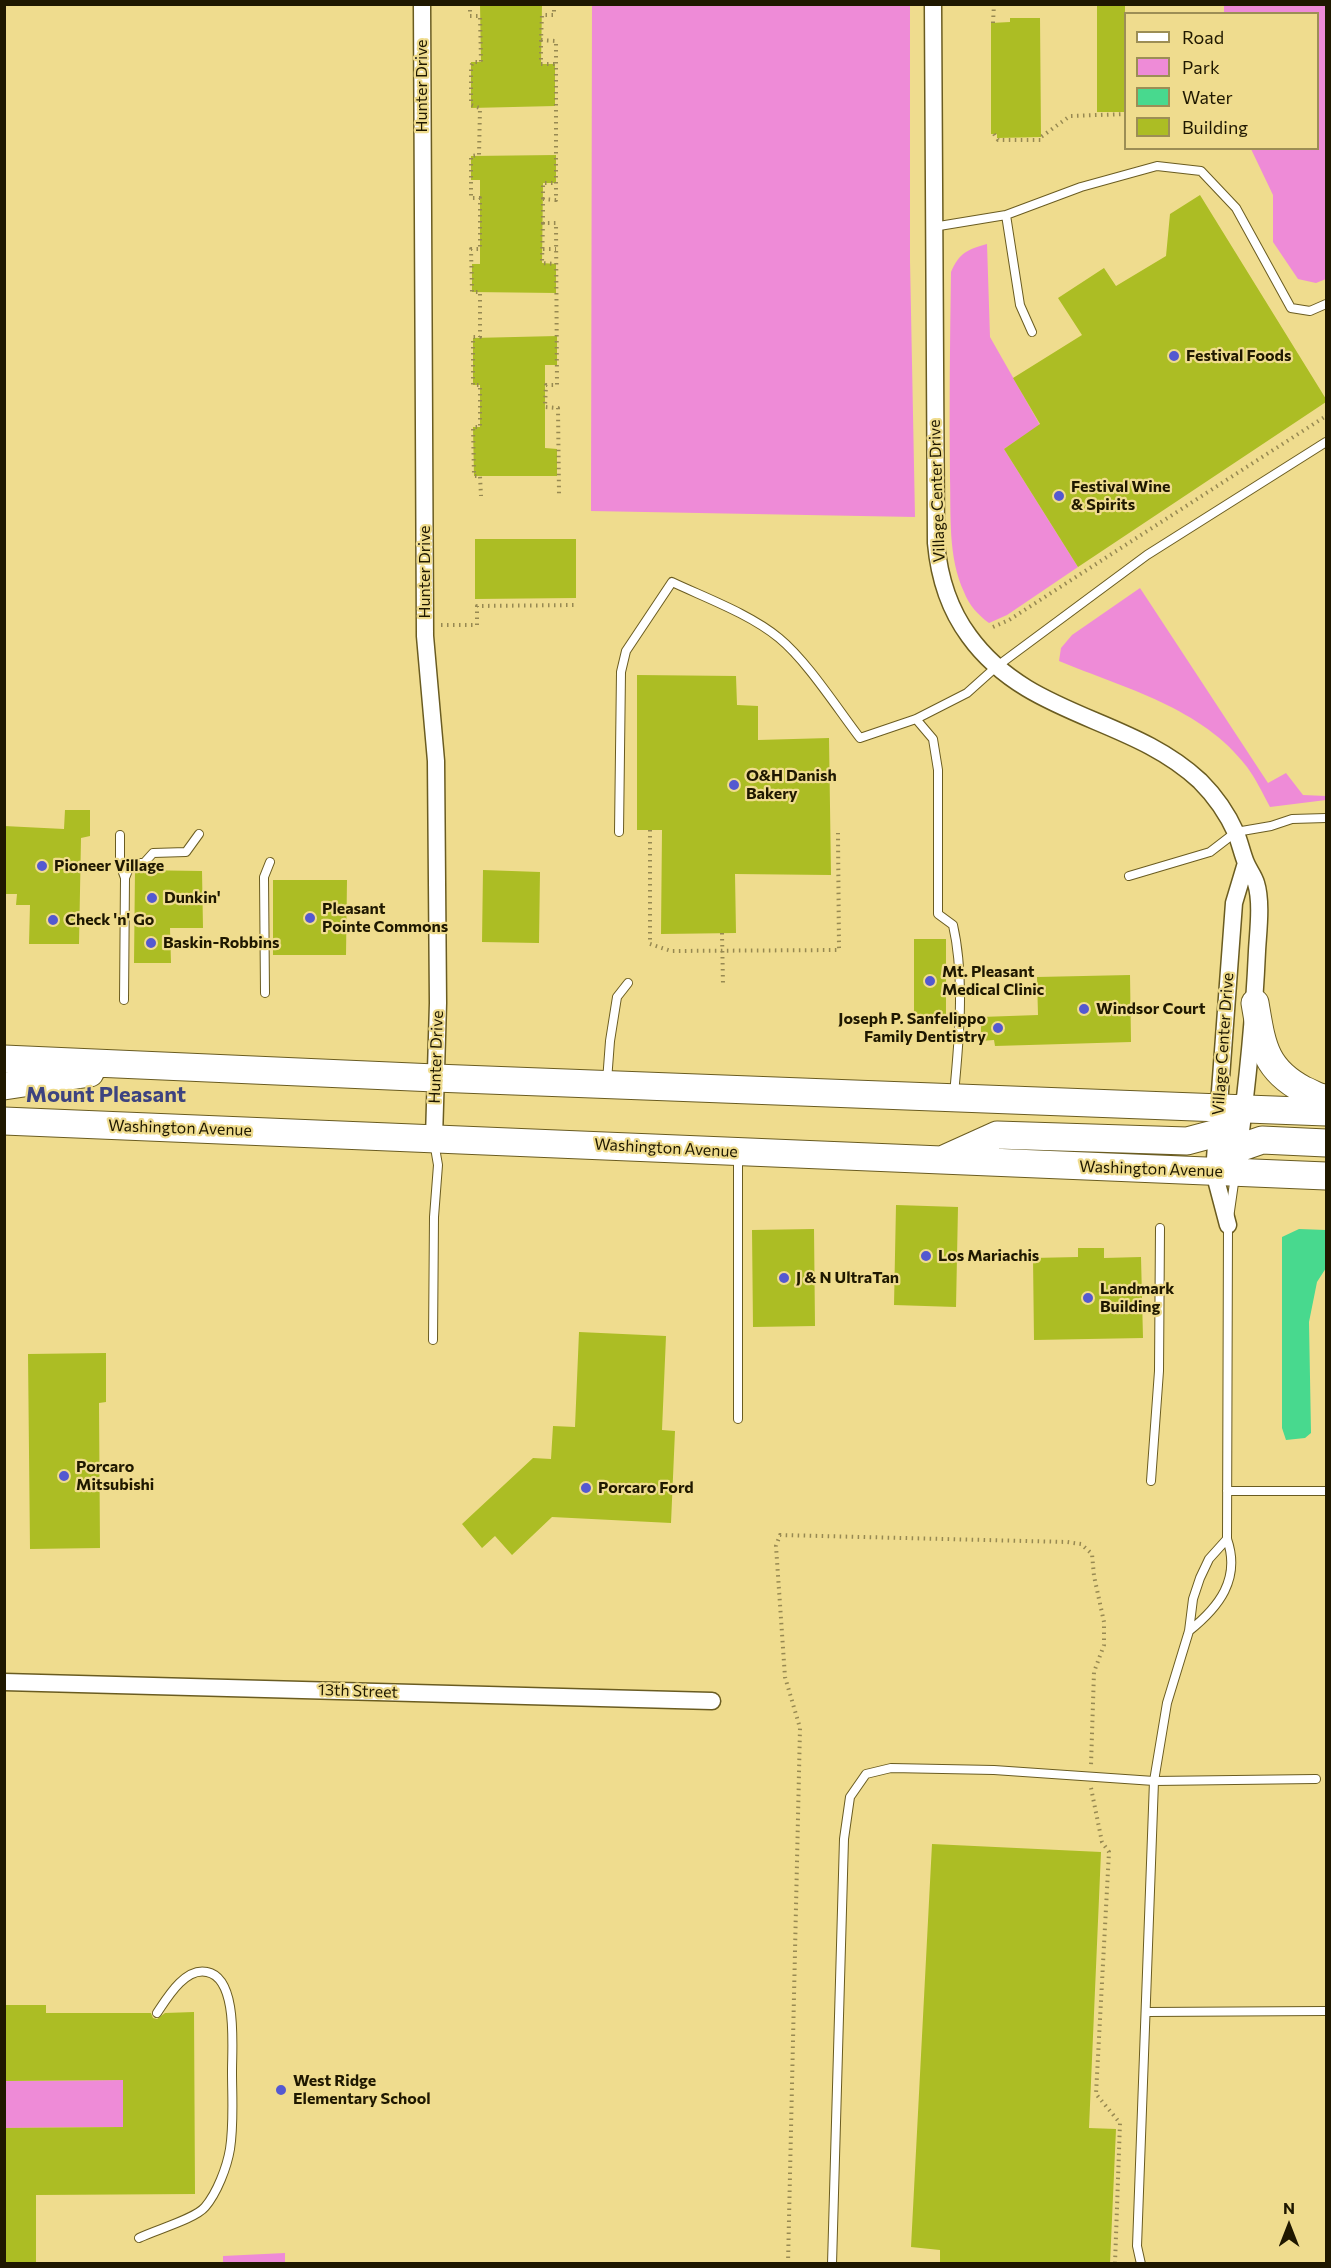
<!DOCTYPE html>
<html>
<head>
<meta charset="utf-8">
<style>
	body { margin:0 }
	#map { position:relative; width:1331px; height:2268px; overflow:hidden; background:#efdc8e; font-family:Commissioner,sans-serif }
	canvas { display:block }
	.frame { position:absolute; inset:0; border:6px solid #1f1800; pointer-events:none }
	.legend { position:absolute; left:1124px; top:12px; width:195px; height:138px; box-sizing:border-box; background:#efdc8e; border:2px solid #9c8e55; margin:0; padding:8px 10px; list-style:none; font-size:18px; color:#1f1800 }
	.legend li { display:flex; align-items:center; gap:12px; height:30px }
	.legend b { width:30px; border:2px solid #9c8e55 }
	.north { position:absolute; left:1259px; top:2196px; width:60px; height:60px; -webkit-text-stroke:4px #efdc8e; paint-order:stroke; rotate:0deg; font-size:16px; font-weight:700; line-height:24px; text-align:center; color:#1f1800 }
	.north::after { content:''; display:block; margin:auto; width:21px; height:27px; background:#1f1800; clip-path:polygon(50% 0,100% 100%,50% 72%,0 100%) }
</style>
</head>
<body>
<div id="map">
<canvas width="1331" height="2268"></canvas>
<div class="frame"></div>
<ul class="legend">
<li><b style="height:8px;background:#fff"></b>Road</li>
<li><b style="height:16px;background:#ee8bd7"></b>Park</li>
<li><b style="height:16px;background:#48d98e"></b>Water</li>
<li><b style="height:16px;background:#acbd24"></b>Building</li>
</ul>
<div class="north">N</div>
</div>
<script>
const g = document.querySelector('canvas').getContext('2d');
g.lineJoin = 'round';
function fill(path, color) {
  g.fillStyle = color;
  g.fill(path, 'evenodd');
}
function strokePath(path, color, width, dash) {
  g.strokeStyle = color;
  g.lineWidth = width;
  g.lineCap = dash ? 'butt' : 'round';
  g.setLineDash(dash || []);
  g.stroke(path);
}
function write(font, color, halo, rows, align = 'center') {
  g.font = font + ' Commissioner,sans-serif';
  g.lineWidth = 4.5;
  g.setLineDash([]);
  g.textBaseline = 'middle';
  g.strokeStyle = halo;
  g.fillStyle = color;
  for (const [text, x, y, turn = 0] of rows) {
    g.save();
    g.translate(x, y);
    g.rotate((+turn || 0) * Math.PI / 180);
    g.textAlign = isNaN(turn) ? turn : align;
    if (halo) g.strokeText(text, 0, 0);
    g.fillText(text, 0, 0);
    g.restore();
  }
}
fill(new Path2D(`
	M592,5H910V261L915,517L591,511Z
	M1224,5H1326V279L1316,283L1298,279L1273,242V195L1251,149L1318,148V14L1224,13Z
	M987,244L990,337L1040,425L1004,449L1078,567L1007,615L989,623C978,615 969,605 964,592C948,557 951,516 950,478C949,410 950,340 951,272C960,252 967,250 987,244Z
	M1140,588L1268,783L1286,773L1303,795L1326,796V800L1270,807C1263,794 1256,779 1247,767C1203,708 1124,688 1059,661L1061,648L1072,635Z
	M123,2080V2127L5,2128V2081Z
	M285,2253V2263H223V2256Z`), '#ee8bd7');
fill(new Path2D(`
	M1299,1229L1326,1230V1268L1317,1282L1309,1322L1311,1433L1305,1438L1286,1440L1282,1428V1237Z`), '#48d98e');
fill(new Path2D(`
	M480,4H542L541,64H555V106L471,108V62H481Z
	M1097,4H1125V112H1097Z
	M1010,18H1040L1041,137L997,138V134H991V23L1010,22Z
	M556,155V183H543L542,263L556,264V293L472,292V264H480V180H471V156Z
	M1200,195L1326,399V402L1078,567L1004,449L1040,424L1013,378L1082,335L1058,298L1104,268L1116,286L1166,256L1170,214Z
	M557,336V365H545V448L557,449V476H474L473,427H480V385H473V338Z
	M475,539H576V598L475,599Z
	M637,675L736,676L737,705L758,706V740L829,738L831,875L735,874L736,933L661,934L662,830H637Z
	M65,810H90V836L81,838L79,944H29L30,905H16L17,894H4V826L64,829Z
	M135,870L202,871L203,928H170L171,963H134Z
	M483,870L540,872L539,943L482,942Z
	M273,880H347L346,955H273Z
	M914,939H946V1022L914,1023Z
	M1130,975L1131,1042L995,1046L994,1040L981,1041V1017L1038,1015L1037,977Z
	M896,1205L958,1207L956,1307L894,1305Z
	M814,1229L815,1326L753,1327L752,1230Z
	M1078,1248H1104V1258L1141,1257L1143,1338L1034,1340L1033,1258L1078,1257Z
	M579,1332L666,1336L662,1430L675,1431L671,1523L552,1517L512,1555L495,1536L482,1548L462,1524L533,1458L551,1459L553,1426L575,1427Z
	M106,1353V1402L99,1403L100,1548L30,1549L28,1354Z
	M932,1844L1101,1852L1089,2128L1116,2129L1110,2264H940V2250L911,2247Z
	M4,2005H46V2013H151L153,2018L157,2019L165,2013L194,2012L195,2194L36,2195V2264H4V2128L123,2127V2080L4,2081Z`), '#acbd24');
const service = new Path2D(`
	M1006,215L1020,305L1032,332
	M933,227L1006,215L1081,187L1157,166L1201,171L1236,208L1291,308L1310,311L1326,304
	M916,719L933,739L938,770V914L953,925C965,977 959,1042 954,1094
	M619,832L621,672L626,651L672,582C706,598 750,614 779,638C807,661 837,708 860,738L916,719L967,693L996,667L1147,555L1326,442
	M120,835V864L125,878
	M1129,876L1210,852L1236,832L1271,826L1292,819L1326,818
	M265,993L264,877L270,862
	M124,1000L125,878L131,863H144L153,853L186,852L199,834
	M607,1081L610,1041L617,997L628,983
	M433,1340L434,1217L438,1165L434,1142
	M738,1419V1155
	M1151,1481L1159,1371L1160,1228
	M1227,1491H1326
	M1189,1631C1219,1607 1241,1579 1227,1539L1228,1225L1235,1176
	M1147,2012L1326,2011
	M139,2238C155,2230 195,2219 205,2207C217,2193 227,2167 230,2149C234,2124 232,2097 232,2071C232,2046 238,1978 207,1972C185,1967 167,1998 157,2013
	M832,2264L844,1839L850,1797L866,1774L891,1768L994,1770L1154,1781L1316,1779
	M1141,2264L1137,2246L1154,1781L1167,1703L1189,1631L1193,1599L1200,1578L1209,1559L1227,1539`);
const minor = new Path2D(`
	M422,4L425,636L436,761L438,1003L434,1138
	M933,4L936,543C939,576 949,609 969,636C1028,718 1131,716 1200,781C1214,795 1228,815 1236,833C1240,843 1242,853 1246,863C1249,870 1254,876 1256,883C1262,902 1258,932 1257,951C1254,1019 1247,1087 1238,1154
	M1228,1225L1214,1172L1234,903L1246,863
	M4,1682L712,1701`);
const primary = new Path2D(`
	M1255,1003C1262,1044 1264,1069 1304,1090C1312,1093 1318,1098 1326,1098
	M4,1059L435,1078L1326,1112
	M4,1086L90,1073
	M4,1121L1326,1176
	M946,1158L997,1135L1187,1141L1217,1133L1243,1107
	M1214,1172L1239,1148L1262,1140L1326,1143`);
strokePath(service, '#6a5c21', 10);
strokePath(minor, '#6a5c21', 19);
strokePath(primary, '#6a5c21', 29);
strokePath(new Path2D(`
	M470,4V16H480L481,62H473L471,66V105L480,108L479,155L471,156V198H480V249H471L472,292H480V337H473V385H480V427H473L474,476H480L481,496
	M554,4V15H542L541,40L556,41V200L543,199V223H556L557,385H546L545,407L558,408L559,494
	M993,23L994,4
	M541,40V64H555
	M994,134L998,140H1041V137L1070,116L1126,114
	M543,199V183H556
	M543,223L542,263L556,264
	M543,249H556
	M441,625H477V606L574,605
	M993,627L1009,620L1326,416
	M650,830V944L671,951L839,950L838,833
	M722,933L723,984
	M1091,1788L1102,1842L1109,1852L1096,2094L1120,2123L1115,2264
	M788,2264L800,1728L785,1677L776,1546L780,1535L1067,1542L1081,1544L1092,1554L1094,1576L1104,1622V1645L1094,1672L1091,1765`), '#978952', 4, [1.5, 4.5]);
strokePath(service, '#fff', 8);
strokePath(minor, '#fff', 16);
strokePath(primary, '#fff', 27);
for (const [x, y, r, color] of [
	[1174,356,6,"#5459d0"],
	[1059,496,6,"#5459d0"],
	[734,785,6,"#5459d0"],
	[42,866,6,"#5459d0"],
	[152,898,6,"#5459d0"],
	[310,918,6,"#5459d0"],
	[53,920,6,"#5459d0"],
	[151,943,6,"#5459d0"],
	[930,981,6,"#5459d0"],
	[1084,1009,6,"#5459d0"],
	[998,1028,6,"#5459d0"],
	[926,1256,6,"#5459d0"],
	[784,1278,6,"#5459d0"],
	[1088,1298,6,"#5459d0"],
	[64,1476,6,"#5459d0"],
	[586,1488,6,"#5459d0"],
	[281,2090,6,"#5459d0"]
]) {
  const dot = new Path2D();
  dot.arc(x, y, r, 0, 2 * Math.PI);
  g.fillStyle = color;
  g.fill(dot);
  strokePath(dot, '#efdc8e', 2);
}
write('16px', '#1f1800', '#efdc8e', [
	["Hunter Drive",422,86,-90],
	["Village Center Drive",937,491,-92],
	["Hunter Drive",425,572,-90],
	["Village Center Drive",1223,1044,-86],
	["Hunter Drive",436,1057,-88],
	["Washington Avenue",180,1128,2],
	["Washington Avenue",666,1148,3],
	["Washington Avenue",1151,1169,2],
	["13th Street",358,1691,2]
]);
write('bold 16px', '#1f1800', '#efdc8e', [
	["Festival Foods",1186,356],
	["Festival Wine",1071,487],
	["& Spirits",1071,505],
	["O&H Danish",746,776],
	["Bakery",746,794],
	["Pioneer Village",54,866],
	["Dunkin'",164,898],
	["Pleasant",322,909],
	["Pointe Commons",322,927],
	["Check 'n' Go",65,920],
	["Baskin-Robbins",163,943],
	["Mt. Pleasant",942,972],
	["Medical Clinic",942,990],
	["Windsor Court",1096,1009],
	["Joseph P. Sanfelippo",986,1019,"right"],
	["Family Dentistry",986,1037,"right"],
	["Los Mariachis",938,1256],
	["J & N UltraTan",796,1278],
	["Landmark",1100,1289],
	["Building",1100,1307],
	["Porcaro",76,1467],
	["Mitsubishi",76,1485],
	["Porcaro Ford",598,1488],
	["West Ridge",293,2081],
	["Elementary School",293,2099]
], 'left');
write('bold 22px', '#3d4380', '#efdc8e', [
	["Mount Pleasant",106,1095]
]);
</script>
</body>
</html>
